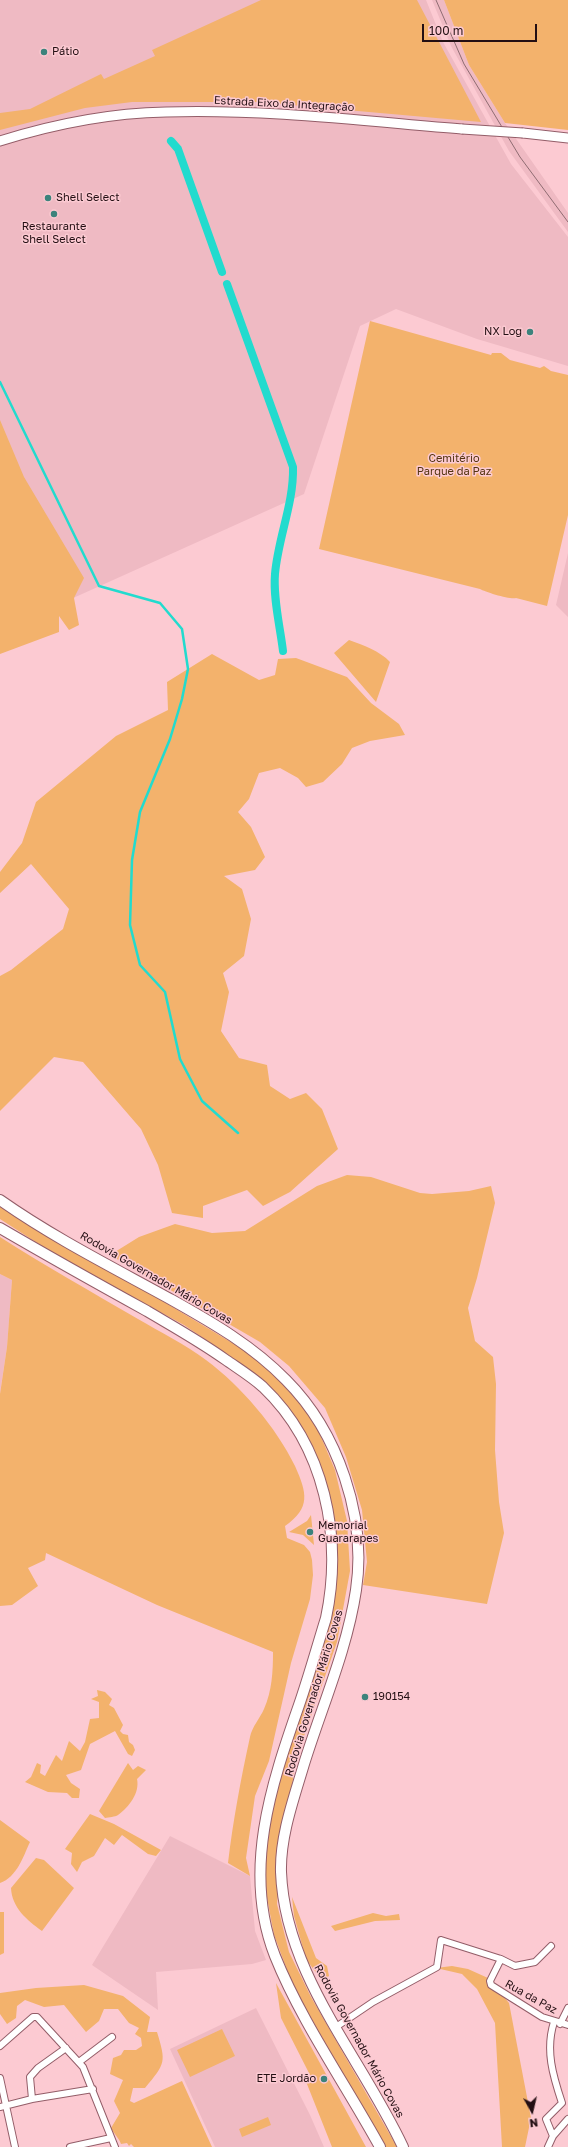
<!DOCTYPE html>
<html>
<head>
<meta charset="utf-8">
<style>
	body { margin:0 }
	#map { position:relative; width:568px; height:2147px; overflow:hidden; background:#fccad2; font-family:"Golos Text",sans-serif }
	canvas { display:block }
	.north { position:absolute; left:512px; top:2091px; width:40px; height:40px; -webkit-text-stroke:3px #fccad2; paint-order:stroke; rotate:172deg; font-size:11px; font-weight:700; line-height:16px; text-align:center; color:#230f13 }
	.north::after { content:''; display:block; margin:auto; width:14px; height:18px; background:#230f13; clip-path:polygon(50% 0,100% 100%,50% 72%,0 100%) }
	.scale { position:absolute; left:422px; top:24px; width:115px; height:18px; box-sizing:border-box; border:2px solid #230f13; border-top:0; padding-left:5px; font-size:12px; line-height:14px; white-space:nowrap; color:#230f13; -webkit-text-stroke:3px #fccad2; paint-order:stroke }
</style>
</head>
<body>
<div id="map">
<canvas width="568" height="2147"></canvas>
<div class="north">N</div>
<div class="scale">100 m</div>
</div>
<script>
const g = document.querySelector('canvas').getContext('2d');
g.lineJoin = 'round';
function fill(path, color) {
  g.fillStyle = color;
  g.fill(path, 'evenodd');
}
function strokePath(path, color, width, dash) {
  g.strokeStyle = color;
  g.lineWidth = width;
  g.lineCap = dash ? 'butt' : 'round';
  g.setLineDash(dash || []);
  g.stroke(path);
}
function write(font, color, halo, rows, align = 'center') {
  g.font = font + ' "Golos Text",sans-serif';
  g.lineWidth = 3;
  g.setLineDash([]);
  g.textBaseline = 'middle';
  g.strokeStyle = halo;
  g.fillStyle = color;
  for (const [text, x, y, turn = 0] of rows) {
    g.save();
    g.translate(x, y);
    g.rotate((+turn || 0) * Math.PI / 180);
    g.textAlign = isNaN(turn) ? turn : align;
    if (halo) g.strokeText(text, 0, 0);
    g.fillText(text, 0, 0);
    g.restore();
  }
}
fill(new Path2D(`
	M0,0H426L443,42L511,164L568,237V366L477,339L396,309L360,326L304,494L0,631Z
	M432,0H444L469,65L505,123L568,213V232L509,151L451,46Z
	M568,553V617L556,605Z
	M0,1274L12,1280L7,1347L0,1393Z
	M170,1836L250,1876L255,1931L266,1960L252,1964L156,1972L158,2010L92,1965Z
	M256,2008L310,2115L324,2147H215L170,2049Z`), '#efbac3');
fill(new Path2D(`
	M261,0H417L481,122L257,102H132L85,108L0,130V113L30,109L101,74L104,79L155,56L152,50Z
	M444,0H568V130L505,123L469,65Z
	M370,321L491,355L492,353H501L510,360L540,368L544,366L551,371L568,375V515L547,606L516,598C511,600 485,592 480,589L319,549Z
	M0,420L24,477L84,578L74,598L79,625L69,630L59,616V632L0,654Z
	M349,640C363,645 380,651 390,662L376,702L334,653Z
	M212,654L259,680L275,675L278,659L296,658L347,677L371,703L399,724L405,735L370,741L352,748L342,764L323,782L306,787L298,778L280,768L259,773L249,799L238,812L251,827L265,857L255,870L224,876L242,889L251,919L244,956L223,973L229,992L221,1031L239,1058L267,1065L270,1086L290,1099L306,1093L322,1109L338,1149L290,1192L263,1206L247,1190L203,1206V1218L172,1213L158,1165L141,1129L83,1062L54,1057L0,1111V976L11,970L63,929L69,909L31,864L0,893V872L22,843L36,802L116,736L168,710L167,682Z
	M347,1175L371,1177L420,1193L432,1194L469,1191L491,1186L495,1203L477,1278L468,1308L475,1341L493,1357L496,1384L495,1450L499,1502L504,1533L487,1604L363,1585L367,1562L362,1510L346,1457L325,1408L289,1366L260,1342L110,1255L139,1237L175,1224L212,1233L245,1231L317,1186Z
	M0,1206L136,1285L234,1344L262,1363L304,1407L316,1425L335,1470L347,1521L350,1571L337,1642L295,1762L292,1788L284,1822L277,1904L289,1952L311,1997L397,2147H384L293,1986L274,1935L265,1887L264,1867L270,1810L330,1619L325,1482L266,1384L237,1361L184,1325L59,1257L0,1219Z
	M0,1237C45,1266 92,1292 138,1319C160,1332 185,1344 206,1360C241,1386 276,1427 295,1466C307,1493 311,1508 285,1526L287,1538L304,1545L310,1552L312,1560L313,1575L310,1599L291,1663L269,1761L255,1796L246,1858L250,1876L228,1863C233,1821 241,1778 250,1737C252,1727 260,1718 264,1709C272,1691 273,1672 273,1652L157,1605L46,1553L45,1560L28,1568L38,1586L12,1605L0,1606V1394L7,1347L12,1280L0,1274Z
	M311,1515L314,1545L303,1535L289,1532L307,1521Z
	M97,1690L105,1692L112,1699L109,1705L114,1708L123,1725L120,1731L123,1734L128,1735L129,1742L133,1745L135,1750L132,1756L128,1754L115,1731L90,1744L81,1770L66,1775L71,1783L80,1789L79,1798H72L67,1793L48,1792L25,1782L31,1777L37,1763L41,1765L40,1773L45,1776L56,1755L62,1761L69,1741L80,1751L85,1742L90,1719L99,1718V1702L91,1699L98,1696Z
	M128,1763L133,1770L138,1766L146,1770L137,1779C140,1793 129,1807 118,1815C115,1817 109,1817 105,1818L99,1811Z
	M90,1814L114,1824L161,1850L156,1856L148,1854L122,1835L114,1845L105,1838L94,1856L82,1862L77,1872L71,1864L72,1853L65,1849Z
	M0,1820L30,1842C23,1857 17,1877 0,1883Z
	M36,1858L44,1860L74,1888L42,1931C27,1920 12,1908 11,1888Z
	M292,1897L316,1958L327,1966L329,1976L322,1981L306,1959L294,1916Z
	M0,1912H4V1953L0,1955Z
	M373,1913L386,1916L399,1914L400,1920L375,1921L335,1931L331,1926Z
	M452,1966L468,1969L488,1978L509,2003L531,2118L525,2147H502L495,2023L477,1989L462,1974L436,1968Z
	M276,1983L366,2147H332L305,2079L311,2077L281,2018Z
	M84,1985L123,1996L150,2017L147,2032H157C166,2062 166,2063 145,2088H133L130,2101L134,2103L182,2081L212,2147H134L131,2144L129,2146L127,2143L121,2144C119,2138 114,2134 111,2128L120,2113L114,2101L123,2080L110,2074L113,2058L121,2055L124,2050H136L142,2046L141,2038L135,2034L139,2028L129,2023L118,2009H104L99,2021L86,2032L64,2005L44,2007L25,2000L17,2006L16,2018L7,2024L0,2014V1993L36,1988Z
	M222,2029L235,2056L190,2077L177,2050Z
	M268,2117L271,2125L242,2137L239,2129Z`), '#f3b26c');
strokePath(new Path2D(`
	M0,382L99,586L160,603L182,629L188,669L182,699L170,739L140,812L132,860L130,925L140,965L165,992L180,1059L202,1101L238,1133`), '#22dbce', 2.5);
strokePath(new Path2D(`
	M171,141L178,149L222,272
	M227,284L293,467C294,503 278,538 275,574C273,599 280,626 283,651`), '#22dbce', 8);
const minor = new Path2D(`
	M501,1959L490,1981L491,1985L542,2017L568,2025
	M560,2024L568,2008
	M336,2027L373,2002L437,1967L441,1940L501,1959L515,1966L535,1962L551,1946
	M0,2046L33,2017H37L83,2067L115,2147
	M79,2062L112,2037
	M0,2078L15,2147
	M32,2099L30,2077L38,2068L66,2048
	M0,2107L32,2099L93,2089
	M553,2136L546,2119L562,2103C553,2076 545,2050 554,2022
	M70,2147L111,2138
	M548,2147L553,2136L568,2119`);
const secondary = new Path2D(`
	M523,133L568,138
	M0,141C54,124 110,113 166,112C265,109 364,121 462,129`);
const trunk = new Path2D(`
	M0,1200C54,1238 114,1268 172,1300C213,1323 253,1346 286,1380C338,1432 367,1517 356,1590C347,1650 322,1706 304,1764C294,1798 280,1836 281,1872C285,1975 361,2057 403,2147
	M0,1228C48,1256 98,1284 147,1311C174,1327 201,1342 226,1360C239,1369 252,1377 263,1387C325,1446 343,1537 326,1618C317,1647 309,1676 299,1705C271,1785 242,1872 275,1956C301,2021 346,2085 380,2147`);
strokePath(minor, '#935d68', 8);
strokePath(secondary, '#935d68', 11);
strokePath(trunk, '#935d68', 12);
strokePath(minor, '#fff', 6);
strokePath(secondary, '#fff', 9);
strokePath(trunk, '#fff', 10);
strokePath(new Path2D(`
	M436,0L464,64L520,157L568,222`), '#8f6c72', 1);
const secondaryBridge = new Path2D(`
	M462,129L523,133`);
strokePath(secondaryBridge, '#935d68', 11, []);
strokePath(secondaryBridge, '#fff', 9);
for (const [x, y, r, color] of [
	[44,52,4,"#3c837c"],
	[48,198,4,"#3c837c"],
	[54,214,4,"#3c837c"],
	[530,332,4,"#3c837c"],
	[310,1532,4,"#3c837c"],
	[365,1697,4,"#3c837c"],
	[324,2079,4,"#3c837c"]
]) {
  const dot = new Path2D();
  dot.arc(x, y, r, 0, 2 * Math.PI);
  g.fillStyle = color;
  g.fill(dot);
  strokePath(dot, '#fccad2', 1.5);
}
write('11px', '#230f13', '#fccad2', [
	["Pátio",52,52],
	["Shell Select",56,198],
	["Restaurante",54,227,"center"],
	["Shell Select",54,240,"center"],
	["NX Log",522,332,"right"],
	["Memorial",318,1526],
	["Guararapes",318,1539],
	["190154",373,1697],
	["ETE Jordão",316,2079,"right"]
], 'left');
write('11px', '#230f13', '#fccad2', [
	["Estrada Eixo da Integração",284,104,3],
	["Rodovia Governador Mário Covas",156,1278,30],
	["Rodovia Governador Mário Covas",314,1693,-73],
	["Rua da Paz",531,1997,29],
	["Rodovia Governador Mário Covas",359,2041,61]
]);
write('11px', '#533410', '#fccad2', [
	["Cemitério",454,459],
	["Parque da Paz",454,472]
]);
</script>
</body>
</html>
